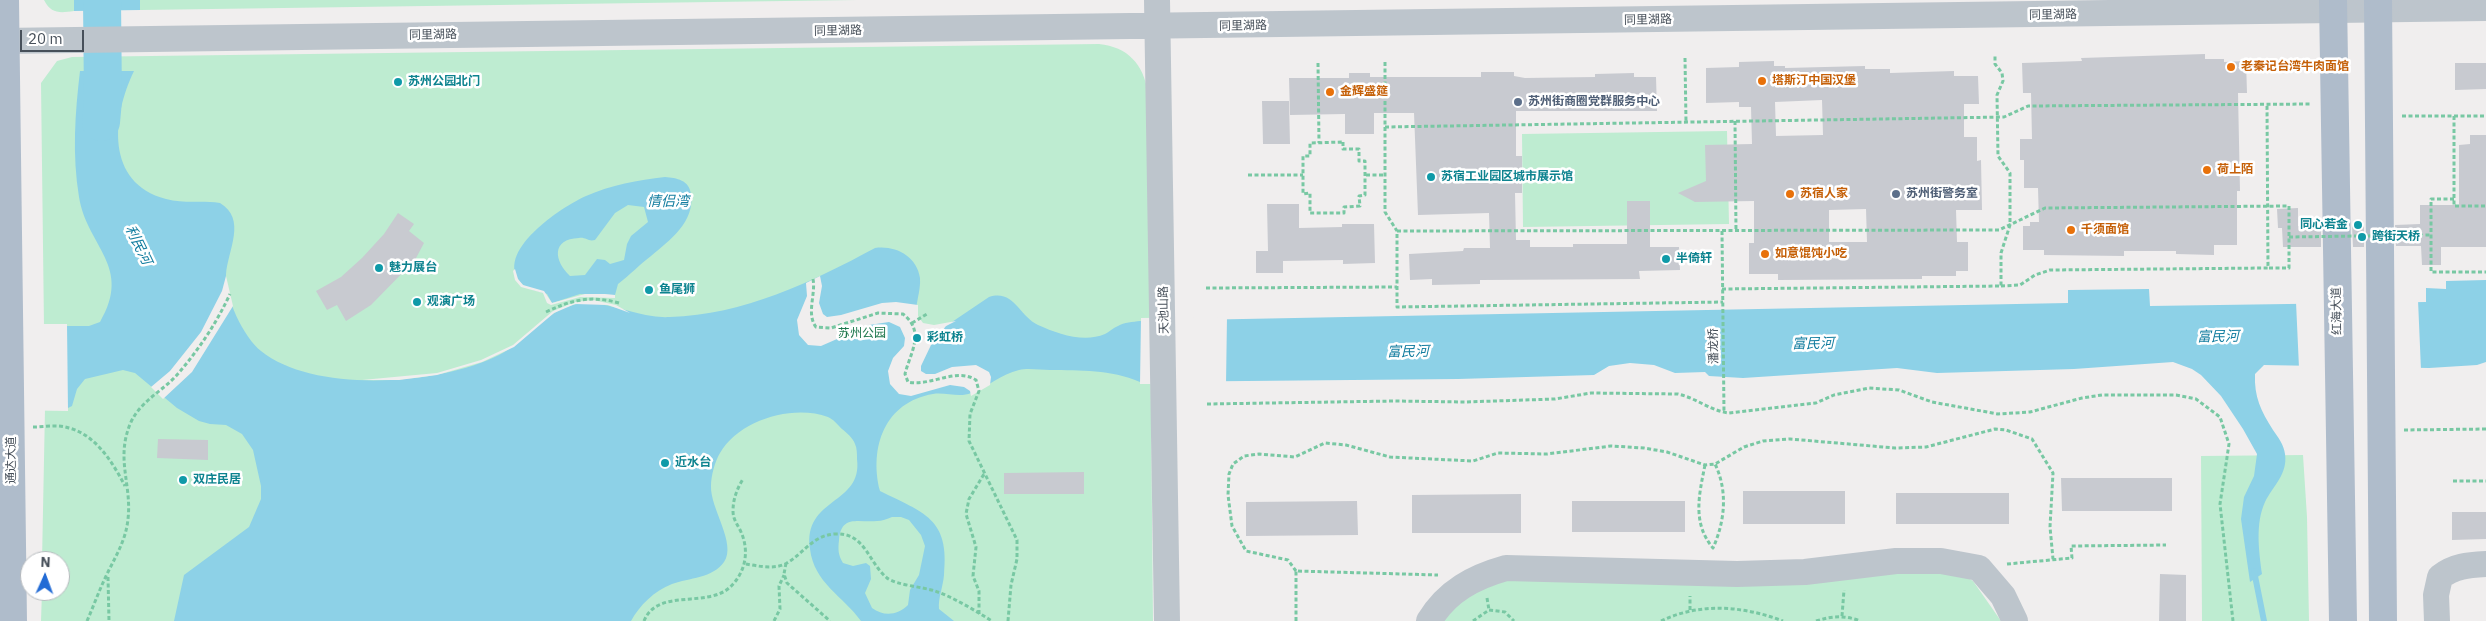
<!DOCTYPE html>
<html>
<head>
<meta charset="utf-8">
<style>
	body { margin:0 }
	#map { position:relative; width:2486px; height:621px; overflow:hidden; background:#f0eeee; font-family:"IBM Plex Sans",sans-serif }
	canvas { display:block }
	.north { position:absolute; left:20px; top:551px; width:50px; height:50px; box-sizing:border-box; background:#fff; border:1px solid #b5b9bd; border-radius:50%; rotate:2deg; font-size:14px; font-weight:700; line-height:20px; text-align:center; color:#47505a }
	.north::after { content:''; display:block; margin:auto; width:18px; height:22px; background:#226bd5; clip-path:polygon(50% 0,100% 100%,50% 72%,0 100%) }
	.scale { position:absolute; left:20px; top:30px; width:64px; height:22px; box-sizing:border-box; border:2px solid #47505a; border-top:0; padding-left:6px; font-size:15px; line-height:18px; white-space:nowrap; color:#47505a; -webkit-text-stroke:4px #fff; paint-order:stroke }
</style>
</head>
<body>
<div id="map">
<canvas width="2486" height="621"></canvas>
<div class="north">N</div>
<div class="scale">20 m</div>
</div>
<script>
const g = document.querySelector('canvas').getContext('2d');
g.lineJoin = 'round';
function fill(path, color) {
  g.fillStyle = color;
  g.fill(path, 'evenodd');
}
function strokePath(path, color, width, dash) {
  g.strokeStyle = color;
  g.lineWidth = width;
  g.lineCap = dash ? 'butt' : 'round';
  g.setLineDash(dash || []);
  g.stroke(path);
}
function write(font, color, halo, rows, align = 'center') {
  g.font = font + ' "IBM Plex Sans","Noto Sans SC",sans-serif';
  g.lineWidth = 5;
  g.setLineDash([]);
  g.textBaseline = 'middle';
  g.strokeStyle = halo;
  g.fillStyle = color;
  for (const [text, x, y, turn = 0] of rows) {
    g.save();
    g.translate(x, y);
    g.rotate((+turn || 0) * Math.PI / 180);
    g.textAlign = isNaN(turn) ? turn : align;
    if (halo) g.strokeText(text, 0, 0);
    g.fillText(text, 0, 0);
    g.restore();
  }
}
fill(new Path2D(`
	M44,0H74V11C60,13 51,14 44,0Z
	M140,0H857L140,10Z
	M1099,44C1128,47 1143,64 1148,92L1153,621H41L42,591H60V561H42L45,409L41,83L57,61L72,57Z
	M1727,131L1729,224L1523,227L1522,134Z
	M2303,455L2307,517L2309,621H2202L2201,456Z
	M1955,570L1973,581L2001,621H1441L1454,601L1502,581Z`), '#beecd1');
fill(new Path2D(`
	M74,0H140V10L74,11Z
	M80,71H134C112,116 105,183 166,199C184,204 202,200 220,203C247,219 228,250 226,274C224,296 244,338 261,351C314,394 441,385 499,355C527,341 545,310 577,304C609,299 638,319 670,317C743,315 812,282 875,248C895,245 917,256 920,278C921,291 915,304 916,317L922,325L946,326L989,297C1014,289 1019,316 1038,325C1058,334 1084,343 1105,334C1109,332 1113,328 1118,326C1124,322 1133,322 1140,321L2068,303V290L2149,289L2150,306L2426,302V288L2446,289V281L2486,280V362L2477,365L2429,368L2264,365L2255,374C2254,397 2261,411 2273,430C2278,437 2284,445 2285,454C2288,474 2273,486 2265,502C2255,524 2259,551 2262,574L2250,582L2241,519L2244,497L2254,476L2257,454L2243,429L2221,396L2201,375L2192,369L2173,362L2074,369L1937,373L1897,368L1743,378L1709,376L1705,372L1675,373L1654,365L1630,363L1609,366L1594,375L1458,379L1140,382C1110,369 1081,371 1050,370C1040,370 1028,368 1019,370C1001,374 988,387 971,393C960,398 945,392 933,394C885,402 869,447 880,491C924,513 950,518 944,575C943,587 938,598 939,609L954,621H861C843,596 814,583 810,549C803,497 863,505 857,459C857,454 857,448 855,444C853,438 847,433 842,429C838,425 833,419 828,417C793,404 739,420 720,453C715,461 711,476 711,486C710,508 737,544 724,562C713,578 689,578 672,584C654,591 640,605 631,621H174L184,575L249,527L261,499V486L253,450L242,434L226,425L210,424L199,421L177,408L135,373L123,370L85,379L77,389L72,406L68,408L0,326H89L100,322C133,266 87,247 79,197C72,155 75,113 80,71ZM892,517H901L909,520L921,535L925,546L919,575L910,590L908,605C898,615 884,617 872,608L865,593L871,579L870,566L866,563L853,566L843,563C838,555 838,549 839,540C841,514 859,523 877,521C882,521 887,519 892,517Z
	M665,177C677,178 689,180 691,194C695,222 670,240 651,256C640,264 630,275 618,284L615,295L580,294L552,303L547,294C539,291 528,290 522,284C491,253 563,206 586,196C611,185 638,180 665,177ZM628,205L644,207L648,222L631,236L627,244L624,260L610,264L605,260L597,259L585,275L570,276C554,261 551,239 579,238C586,237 588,242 595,240L615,213Z`), '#8dd1e7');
fill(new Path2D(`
	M515,269L518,279L523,285L544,291L552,303L585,294H605L615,295V298L580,297L551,305L547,303L543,293L521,287L515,280L513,271Z
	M226,276L233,306L192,372L163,399L151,387L170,371L201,332L222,291Z
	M820,276L822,286L819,303L823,314L827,317L841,315L882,303L896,302L918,305V316L923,323L934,325L956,321L946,326L931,345L921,366V371L926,374H935L952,367L976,365L989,372L991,377L990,385L971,396L970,391L964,387L950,385L911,396L899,394L890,384L888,371L893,358L904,346L905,338L900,327L889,322L869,325L821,346L808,345L799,335L797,320L807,296L806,283Z
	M593,300L616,305L630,313L608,305L575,304L554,313L514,347L482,362L437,375L399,380H362L437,373L481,360L513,345L553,311L575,302Z
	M2418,300L2421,370L2299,368L2296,302Z
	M1227,317L1226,384H1140L1141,318Z
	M0,324H67L68,411L0,410Z`), '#f0eeee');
strokePath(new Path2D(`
	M2254,571L2264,621`), '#8dd1e7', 6);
strokePath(new Path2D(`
	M101,122L103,100L102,0`), '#8dd1e7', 38);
fill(new Path2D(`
	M2205,54V59H2224V62L2246,61L2247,93H2238L2240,191H2237V245H2214V255L2176,254V251H2124V256L2044,255V250H2023V226H2030V222H2039L2038,188H2024V160H2020V139H2032L2031,93H2023L2022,63L2082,61L2081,58Z
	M1774,61V66H1785V68L1865,66V69H1890V73L1954,71V76H1978L1979,104H1964V137H1977V161L1981,160L1982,210H1956L1957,242H1968V271H1956V276H1922V279L1778,280V274H1749V243H1754V201L1695,202L1678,193L1706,181L1705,145L1752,144L1751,107H1739V102L1706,103V68L1739,67V62ZM1822,100L1823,135L1776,136L1775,102ZM1866,209L1867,242H1829V210Z
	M2455,63H2486V89L2455,90Z
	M1481,72H1514V76L1525,78L1595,77V74L1634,73V77H1656L1657,111H1516V156H1522V193H1515L1516,240H1530V247H1573V244H1627V201H1650V247H1679L1680,270L1639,271L1640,279L1480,280V284L1432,285V279L1410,280L1409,254L1463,251L1464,248H1490L1489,213L1418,215L1414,113H1374V134H1345V114L1290,115L1289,78H1349V73H1370V77H1481Z
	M1262,101H1289L1290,144H1263Z
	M2470,135H2486V247H2441V265H2422L2421,246H2396L2395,225L2420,224V205H2459V145L2470,144Z
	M1267,204H1299V228L1342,227V224H1374L1375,263L1343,264V260L1283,261V273H1256V251H1268Z
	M2298,208V226L2321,225V247H2283L2282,228H2278L2277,209Z
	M398,213L414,224L409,231L424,243L415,260L371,305L346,321L337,305L327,310L316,291L341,277L362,258L384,234Z
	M2352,225H2364V247H2353Z
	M158,439L208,440V460L157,458Z
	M1084,472V494H1004V473Z
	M2061,478H2172V511H2062Z
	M1743,491H1845V524H1743Z
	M1896,493H2009V524H1896Z
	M1521,494V533H1412V495Z
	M1357,501L1358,535L1246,536V502Z
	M1572,501H1685V532H1572Z
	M2452,512H2486V539L2452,540Z
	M2160,574L2186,575V621H2159Z`), '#c8cad0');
strokePath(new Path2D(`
	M1685,58L1686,122
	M1385,62V212L1397,231V307L1723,302
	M1318,63L1319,143
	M2402,116H2486
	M2454,116V206H2486
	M1735,121L1736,231
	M1385,127L2004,117L2028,106L2311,104
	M1343,142V149H1359V161H1365V195L1359,196L1360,206L1344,207V213H1310V193L1303,194V156H1310V143Z
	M1248,175H1303
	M1366,175H1385
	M2454,199H2431V272H2486
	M1397,231L1999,230L2045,208L2289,206V268H2268
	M1722,231L1724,412
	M813,279C816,294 806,314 816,327L831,328L878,313L903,314C926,332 910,353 905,374L908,382C930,387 956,367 976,380L979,391L970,414L969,441L1017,540V559L1011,585L1008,621
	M2001,286L2020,285L2035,275L2050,270L2268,268L2267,104
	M1206,288L1397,287
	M1722,289L2001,286V253L2010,225V173L1998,156L1997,95L2003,81L2002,73L1995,64V54
	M546,312C571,300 591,295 619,303
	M912,323L927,314
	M1207,404L1395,401L1465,402L1555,399L1591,393L1678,394C1696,398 1711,411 1729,413L1816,403L1834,395L1869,388L1899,390L1932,402L1998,414L2030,412L2082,398L2102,395H2176L2196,399L2220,417L2229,444L2220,504L2233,621
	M33,427C45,427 58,424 69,428C96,435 113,463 125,486
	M2404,430L2486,429
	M1705,465C1699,495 1692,523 1713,548C1725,521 1728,491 1715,464
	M2453,481H2486
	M786,563L784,574L787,583L830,621
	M746,564C758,566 775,570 787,563C804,553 813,535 835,534C865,532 868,562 887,578C896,585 923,587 935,591C955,598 974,610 992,621
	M2007,564L2072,558L2071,546L2166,545
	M1296,571L1288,560L1246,551L1232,526L1228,495L1229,474L1233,464L1244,456L1259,454L1295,457L1325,443L1346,445L1390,457L1473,461L1498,453L1547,454L1611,446L1644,448L1667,452L1705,465L1715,464L1744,447L1763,441L1790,439L1895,448L1926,447L1995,429L2006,430L2032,439L2053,473L2050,527L2053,559
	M108,577L109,621
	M1487,598L1489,610
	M1690,610V596
	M979,614V591L973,576L976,547L966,514L969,499L984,474
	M1842,616L1844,590
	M87,621C94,605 100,588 108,572C117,554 126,539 128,519C132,484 115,458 131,422C141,401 161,392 176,376C198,351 216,324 230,294
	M644,621C657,588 706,608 729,588C745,574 750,552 741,532C738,525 733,520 733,511C733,499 737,489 743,479
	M774,621L780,609L779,586L784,575
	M1296,621V571L1438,575
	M1473,621L1489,610L1505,612L1514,621
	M1661,621C1701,602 1743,606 1783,621
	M1816,621C1832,616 1845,615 1860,621`), '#78c8a3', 3, [4, 2.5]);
strokePath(new Path2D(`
	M1157,0L1167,621
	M0,41L2486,8
	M1429,621C1447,591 1474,577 1506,568L1737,574L1805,572L1896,561H1941L1979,568L2003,596L2015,621
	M2437,621L2436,595L2440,577C2454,566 2468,565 2486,564`), '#bdc5cc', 26);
strokePath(new Path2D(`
	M5,0L13,621
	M2333,0L2343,621
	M2378,0L2383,621`), '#afbccb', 28);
strokePath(new Path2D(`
	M2289,237L2431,235`), '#78c8a3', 3, [4, 2.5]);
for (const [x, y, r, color] of [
	[2231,67,5,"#e8710a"],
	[1762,81,5,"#e8710a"],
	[398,82,5,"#0f9aa8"],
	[1330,92,5,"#e8710a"],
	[1518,102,5,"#5c6f8a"],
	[2207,170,5,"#e8710a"],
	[1431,177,5,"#0f9aa8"],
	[1790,194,5,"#e8710a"],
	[1896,194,5,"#5c6f8a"],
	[2358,225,5,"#0f9aa8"],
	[2071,230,5,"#e8710a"],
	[2362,237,5,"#0f9aa8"],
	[1765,254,5,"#e8710a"],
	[1666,259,5,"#0f9aa8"],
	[379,268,5,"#0f9aa8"],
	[649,290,5,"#0f9aa8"],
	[417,302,5,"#0f9aa8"],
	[917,338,5,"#0f9aa8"],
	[665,463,5,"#0f9aa8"],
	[183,480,5,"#0f9aa8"]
]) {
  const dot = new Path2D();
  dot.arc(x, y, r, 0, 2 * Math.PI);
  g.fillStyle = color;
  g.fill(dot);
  strokePath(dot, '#fff', 2);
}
write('12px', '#47505a', '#fff', [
	["同里湖路",2053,15,-1],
	["同里湖路",1648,20,-1],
	["同里湖路",1243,26,-1],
	["同里湖路",838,31,-1],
	["同里湖路",433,35,-1],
	["天池山路",1164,310,-91],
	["红海大道",2337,311,-91],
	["潘龙桥",1714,346,-91],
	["通达大道",12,460,-90]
]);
write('bold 12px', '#c56008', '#fff', [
	["老秦记台湾牛肉面馆",2241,67],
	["塔斯汀中国汉堡",1772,81],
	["金辉盛筵",1340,92],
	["荷上陌",2217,170],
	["苏宿人家",1800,194],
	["千须面馆",2081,230],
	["如意馄饨小吃",1775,254]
], 'left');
write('bold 12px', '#0d838f', '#fff', [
	["苏州公园北门",408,82],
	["苏宿工业园区城市展示馆",1441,177],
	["同心若金",2348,225,"right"],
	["跨街天桥",2372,237],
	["半倚轩",1676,259],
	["魅力展台",389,268],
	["鱼尾狮",659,290],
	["观演广场",427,302],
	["彩虹桥",927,338],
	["近水台",675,463],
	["双庄民居",193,480]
], 'left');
write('bold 12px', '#4e5e75', '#fff', [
	["苏州街商圈党群服务中心",1528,102],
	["苏州街警务室",1906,194]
], 'left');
write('12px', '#1c774c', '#fff', [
	["苏州公园",862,334]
]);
write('italic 14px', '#147ea0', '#fff', [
	["情侣湾",668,202],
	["利民河",138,245,64],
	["富民河",2218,337,-1],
	["富民河",1813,344,-1],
	["富民河",1408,352,-1]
]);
</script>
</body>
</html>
